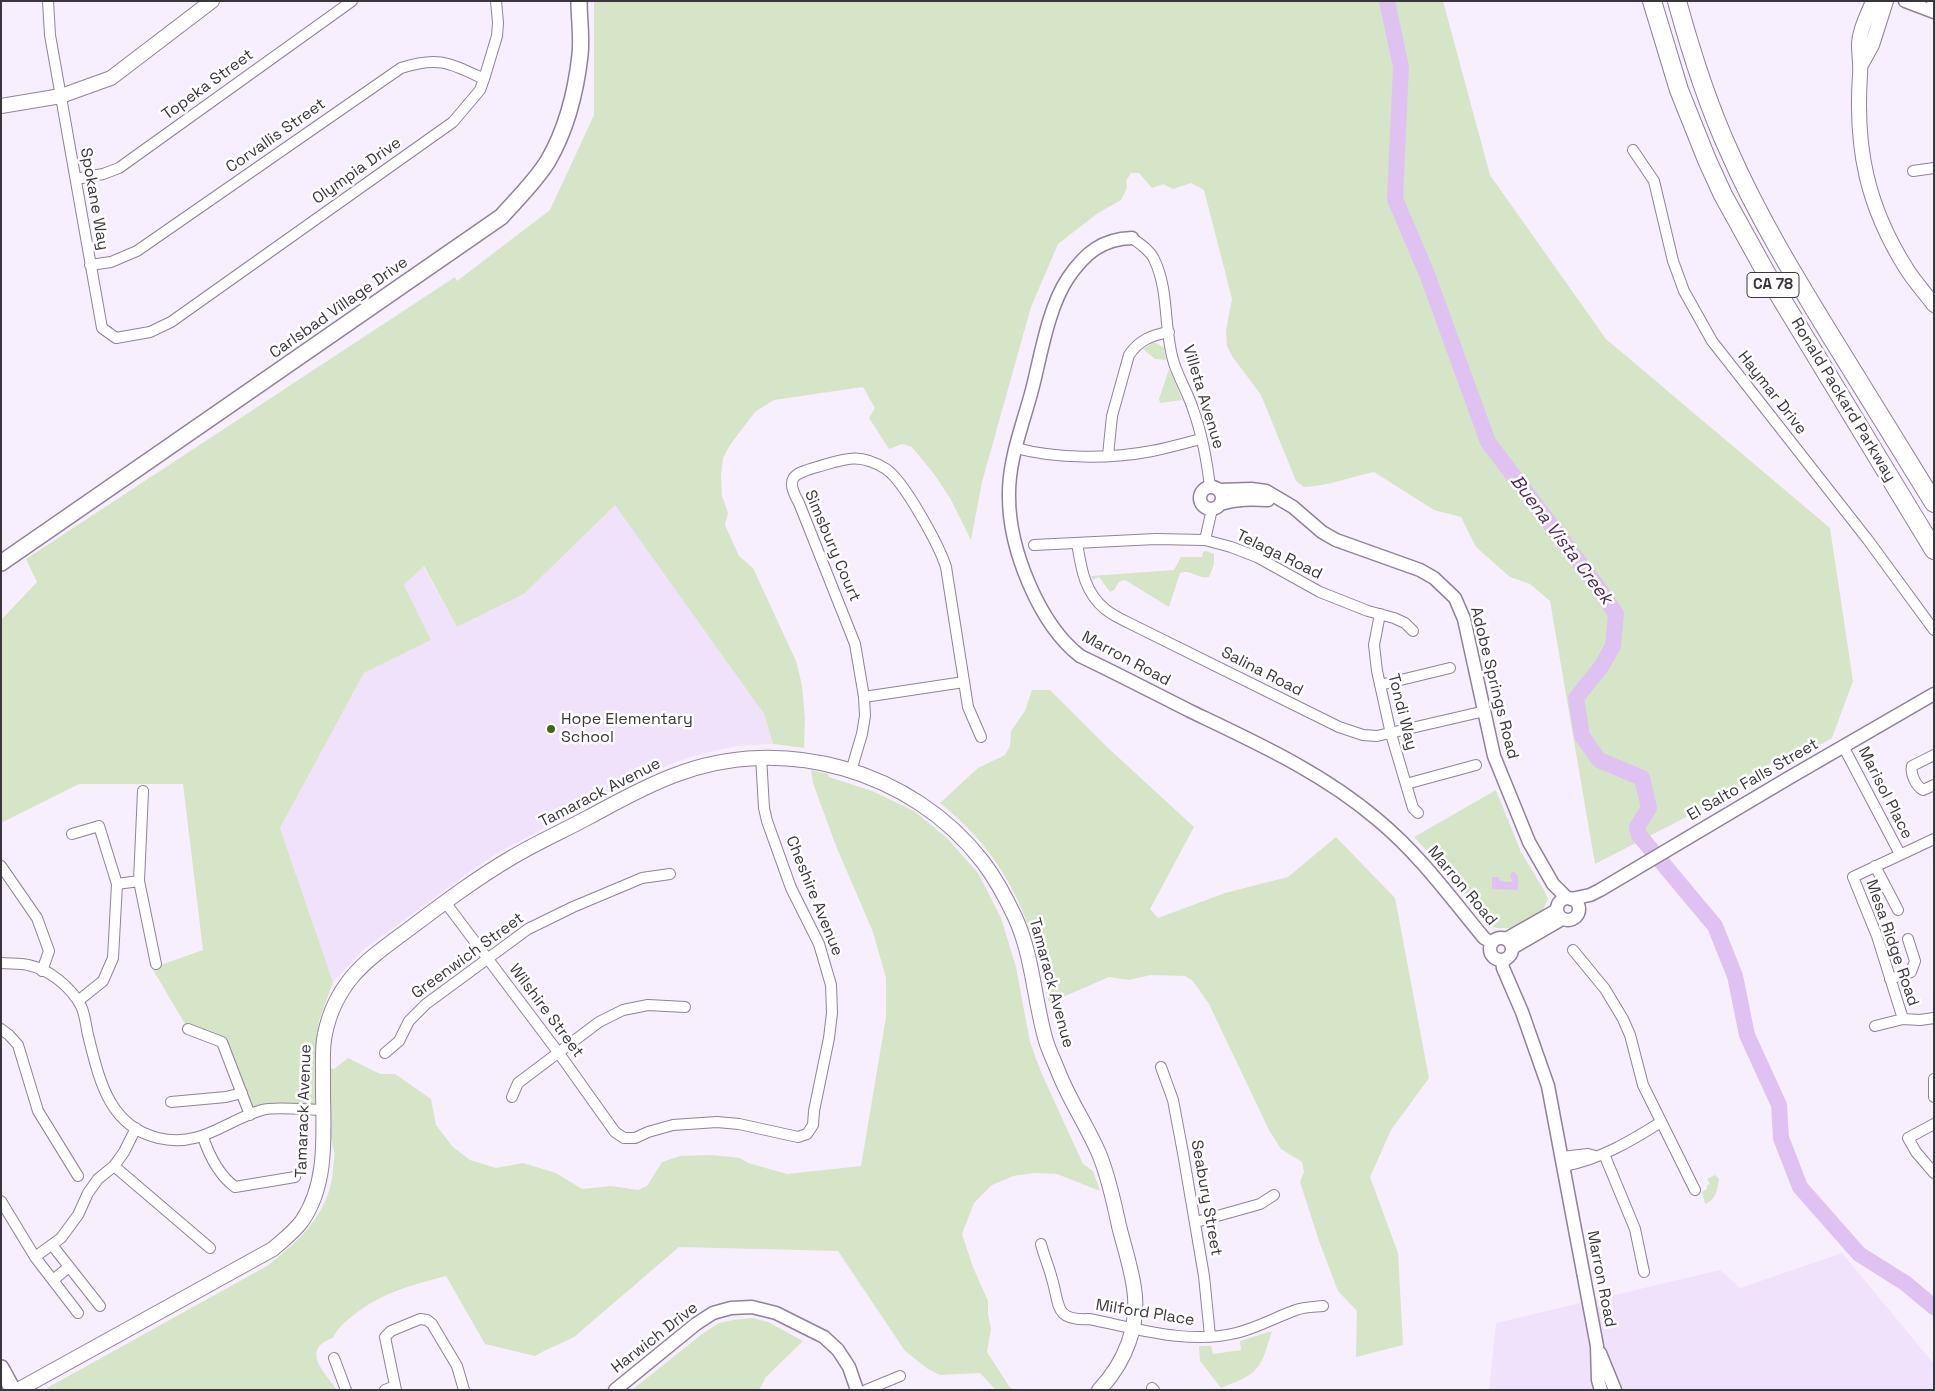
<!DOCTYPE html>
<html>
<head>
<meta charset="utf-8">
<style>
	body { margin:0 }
	#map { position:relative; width:1935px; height:1391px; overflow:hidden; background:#f8effe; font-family:"Space Grotesk",sans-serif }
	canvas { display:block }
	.frame { position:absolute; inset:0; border:2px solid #3b353e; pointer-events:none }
</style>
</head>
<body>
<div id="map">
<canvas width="1935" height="1391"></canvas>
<div class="frame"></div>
</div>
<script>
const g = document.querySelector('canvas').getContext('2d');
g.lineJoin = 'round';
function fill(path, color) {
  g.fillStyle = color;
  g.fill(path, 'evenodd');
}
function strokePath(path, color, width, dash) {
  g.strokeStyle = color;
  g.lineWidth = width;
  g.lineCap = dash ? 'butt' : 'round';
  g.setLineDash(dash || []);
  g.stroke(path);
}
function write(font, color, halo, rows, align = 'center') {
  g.font = font + ' "Space Grotesk",sans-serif';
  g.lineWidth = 5;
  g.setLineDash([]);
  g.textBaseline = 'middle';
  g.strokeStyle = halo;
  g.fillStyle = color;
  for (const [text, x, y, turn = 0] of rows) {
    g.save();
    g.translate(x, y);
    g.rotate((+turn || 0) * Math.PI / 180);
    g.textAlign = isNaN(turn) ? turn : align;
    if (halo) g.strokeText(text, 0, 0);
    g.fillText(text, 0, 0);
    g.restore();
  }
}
fill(new Path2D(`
	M615,504L764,714L773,744L737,746L700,754L675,762L632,782L499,852L479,865L364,949L333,982L280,828L364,673L431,640L404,585L423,566L457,627L524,594Z
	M1842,1253L1934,1364V1390H1489L1496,1323L1720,1270L1740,1288Z`), '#f1e2fb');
fill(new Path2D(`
	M594,1H1443L1490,175L1606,339L1830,528L1853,681L1832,738L1792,761L1784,760L1771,763L1733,793L1595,864L1550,601L1530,584L1510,577L1476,547L1461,517L1434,510L1374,472C1350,477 1328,486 1304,487L1296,481L1261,395L1232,356L1227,346L1226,330L1232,299L1204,190L1191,183L1173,189L1163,184L1152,188L1139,173H1131L1126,181L1127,188L1121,200L1098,213L1058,244L1031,307L982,482L971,540L950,498L934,474L912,447L902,444L889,449L869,418L875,408L863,387L774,400L755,412L730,445L723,458L721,476L722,496L728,513L725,525L739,556L753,568L796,661L802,685L805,720L804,748L773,744L764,714L615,505L524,594L457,627L424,566L404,585L431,640L364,673L280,828L333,982L319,1021L315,1053L317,1067L334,1069L348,1058L380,1074H395L431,1099L436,1125L453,1147L470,1160L496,1168L523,1163L556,1173L582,1189L611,1186L638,1190L647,1186L662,1162L680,1156L712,1155L740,1158L748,1163L787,1174L861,1166L886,1017V978L873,932L836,846L813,783L811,770L828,774L829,777L872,791L914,811L947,838L978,873L1001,918L1016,967L1030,1042L1041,1072L1083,1164L1093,1171L1100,1191L1057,1174L1035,1173L1013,1176L992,1185L974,1203L962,1234L973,1267L988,1301V1314L991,1329L987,1352L1009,1386L1014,1390H996L980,1373L940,1375L928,1369L905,1351L838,1251L679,1247L574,1337C561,1344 548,1348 535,1356L485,1344L446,1276C411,1285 378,1294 350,1318C343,1324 337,1329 333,1338C299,1350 326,1373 337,1390H47V1388L267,1266C298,1242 330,1213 333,1170C333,1164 335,1157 334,1151C331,1137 326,1123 322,1110L250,1115L222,1042L188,1029L152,968L203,950L183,784H79L1,823V620L37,582L26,559L455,277L457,281L550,210L594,115Z
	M1152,343H1156L1164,348L1166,360L1155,359L1143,349Z
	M1169,369L1182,400L1160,403L1159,399Z
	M1206,551L1214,554V564L1209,577C1199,580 1191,569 1180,573L1169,607L1125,580L1119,582L1114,590L1110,592L1099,577L1093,580L1091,576L1174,570L1181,557H1202L1203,552Z
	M1032,690H1050L1106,746L1194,827L1150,909L1158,918L1225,893L1288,877L1336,837L1395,898L1429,1078L1391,1130L1370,1177L1398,1253L1403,1345L1356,1357L1357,1311L1338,1291L1319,1241L1300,1182L1304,1172L1302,1162L1281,1149L1269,1130L1209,1004L1193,981L1185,976L1151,975L1129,980L1109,977L1049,1003C1031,918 1010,860 940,803L978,768L1005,755L1010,746L1011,731L1025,711Z
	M1496,790L1521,852L1544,890L1548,899L1542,912L1514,928H1495L1487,924L1454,881L1414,837Z
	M1715,1175L1719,1179C1717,1190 1717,1199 1705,1204L1702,1192L1707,1189V1185L1710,1184L1707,1179Z
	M752,1318L768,1322L803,1341L766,1377L759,1390H632L702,1334L719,1323L733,1320Z
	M1272,1331C1260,1370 1260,1373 1221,1388L1200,1361L1199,1346H1211L1213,1354L1241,1350L1240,1341Z`), '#d6e5c7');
fill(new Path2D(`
	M1511,872H1514L1518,876V890L1492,889V877H1499L1500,881L1512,882L1513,880L1510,878Z`), '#e0c2f2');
strokePath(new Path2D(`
	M1387,1L1401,67L1395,199L1427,274L1488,442L1598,587L1616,614L1613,646L1601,667L1576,698L1582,736L1599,760L1642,778L1649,808L1637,827L1639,835L1715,926L1735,976L1747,1035L1779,1105L1781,1138L1800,1187L1859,1254L1905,1283L1934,1307`), '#e0c2f2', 16);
const minor = new Path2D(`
	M48,1L50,35L102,328L116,338L150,332L171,322L453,122L480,90L484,79L497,36L498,23L496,1
	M1633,150L1654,181L1673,261L1684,291L1712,341L1868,540L1934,630
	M1913,171L1934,168
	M76,179L103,174L119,168L352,1
	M1132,238C1140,244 1150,250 1154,259C1170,292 1163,329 1174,363C1179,379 1188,393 1193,409C1202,434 1207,461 1210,487
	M90,265L111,262L137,251L401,68C439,56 450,63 484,79
	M1016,448C1056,459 1111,459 1152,451C1168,448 1185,443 1201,439
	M1108,455L1112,416L1129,355C1139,340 1152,335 1169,332
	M1205,540L1212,509
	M1077,543C1081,567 1084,592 1105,609C1112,615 1121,619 1129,623L1339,727L1363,735L1377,736L1485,711
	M1034,545L1156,539L1205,540L1231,547L1257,557L1320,592L1368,611L1394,618L1405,623L1413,631
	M1380,614L1374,645L1377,671L1391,734L1413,808L1418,813
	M1380,685L1450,668
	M864,697L964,682
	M1843,746L1900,854
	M1934,755L1912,766C1910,774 1916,786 1923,790L1934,785
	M851,771L862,734L865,716L864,697L855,644L799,503C785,478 792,474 817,467C845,459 859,452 886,469C904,481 939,545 946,567L968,707L981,737
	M1406,784L1476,765
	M143,791L139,881L156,964
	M72,834L99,826L117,884L113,958L103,981L78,1001
	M1,866L37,918L49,951L42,971
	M1875,866L1898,910
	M117,884L139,881
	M445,902L558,1052L615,1132L624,1138H635L648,1132L673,1125L717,1122L739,1124L798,1137L807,1134L813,1125L814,1111L829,1038L832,1013L831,985L819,944L791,888L767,821L764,808L761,756
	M1573,950L1605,989L1623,1019L1630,1035L1643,1085L1695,1190
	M1,963C10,964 19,963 28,965C49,969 71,987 81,1006C85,1014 86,1026 88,1035C99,1078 108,1126 158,1138C202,1148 224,1121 262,1110C275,1106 307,1110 323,1110
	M1890,979L1911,972L1915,961L1908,939
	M1903,1019L1877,936L1853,877L1934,839
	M1875,1026L1903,1019L1920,1020L1934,1018
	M1,1029L9,1035L18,1045L38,1111L78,1176
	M188,1029L222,1042L250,1115
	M385,1053L399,1041L409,1021L426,1004L528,929L573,907L642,878L670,874
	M1161,1067L1173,1100L1183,1153L1204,1276L1210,1336
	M1934,1079V1097
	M512,1097L518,1083L599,1022L623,1010L648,1005L685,1007
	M171,1102L226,1097L242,1093
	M1934,1124L1908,1138L1916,1152L1934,1173
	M203,1137C209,1155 219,1175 235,1187L295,1177
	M1604,1154L1635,1229L1644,1272
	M1562,1157L1588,1154L1595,1156
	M114,1166L210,1248
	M1564,1166C1599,1160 1631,1141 1661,1122
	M1,1201L35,1257L78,1313
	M1196,1222L1260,1204L1274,1195
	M1041,1244C1044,1256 1049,1267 1052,1279C1060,1305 1054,1321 1089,1319C1136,1328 1187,1345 1236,1333C1257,1328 1276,1317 1296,1310C1304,1307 1314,1307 1323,1306
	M52,1245L100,1306
	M35,1257L61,1238L78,1215L88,1193L98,1179L114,1166L124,1152L136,1128
	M53,1280L69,1267
	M334,1358L346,1390
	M1152,1388L1154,1390
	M385,1390L395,1386
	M396,1390L385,1337L391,1331L420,1319L427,1320L432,1324L457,1366L464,1390
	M866,1390L900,1376`);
const tertiary = new Path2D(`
	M1905,1L1934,12
	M1933,1H1934
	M1132,238C1102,239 1085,253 1068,278C1048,308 1041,355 1032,390C1023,424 1008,461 1009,497C1009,549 1039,624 1080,656C1118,674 1154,693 1192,712C1257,743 1323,773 1378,820C1420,855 1450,897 1484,938L1492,943
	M1200 498a11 11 0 1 1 22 0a11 11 0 1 1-22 0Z
	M1219,490L1251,489L1266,491L1293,507L1322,532L1336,540L1420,570L1434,578L1455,598L1464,619L1494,756L1529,842L1553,884L1567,898
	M1220,504C1238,499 1250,499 1268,500
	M1557 909a11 11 0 1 1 22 0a11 11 0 1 1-22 0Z
	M1571,899L1590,895L1600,890L1787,779L1934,694
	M1490 949a11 11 0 1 1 22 0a11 11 0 1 1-22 0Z
	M1506,939L1557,910
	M1512,948L1562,919
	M1502,960L1503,968L1522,1012L1548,1086L1597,1346L1598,1380L1601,1390
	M1600,1353L1615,1390
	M615,1390L696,1324L713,1313L731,1308L752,1307L776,1313L824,1337L838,1350L849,1367L857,1390`);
const secondary = new Path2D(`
	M1873,1C1868,14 1859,31 1859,45C1859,55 1861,65 1860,75C1855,148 1867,206 1906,268C1914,281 1925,293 1934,305
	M1861,65L1872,45L1886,1
	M1,106L61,96L111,78L212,1
	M18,1390L273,1249C283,1240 294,1232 302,1221C331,1179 322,1123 323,1074C323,1061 322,1047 325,1034C329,1014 338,994 352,977C369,957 392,942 413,926C445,902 477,878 511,858C536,843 563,831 589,817C617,802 645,786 675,775C783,733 912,770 983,862C996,879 1006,898 1015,917C1033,956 1034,1000 1046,1041C1049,1051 1054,1061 1058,1071C1069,1100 1088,1127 1100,1156C1109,1179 1114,1202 1119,1226C1124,1246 1131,1267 1134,1288C1140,1325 1125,1363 1099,1390`);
const primary = new Path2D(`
	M1,563L501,217C517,199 535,182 548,161C566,130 576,91 580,55C582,38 579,19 579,1
	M1,1368L13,1390`);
const motorway = new Path2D(`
	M1652,1L1679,90L1707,160L1723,195L1770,280L1934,550
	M1677,1C1691,52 1707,103 1729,151C1757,215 1793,274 1829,333C1864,390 1899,446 1934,503`);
strokePath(minor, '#908298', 12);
strokePath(tertiary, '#908298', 15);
strokePath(secondary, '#908298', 16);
strokePath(primary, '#908298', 18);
strokePath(motorway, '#908298', 20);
strokePath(minor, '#fff', 10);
strokePath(tertiary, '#fff', 12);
strokePath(secondary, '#fff', 14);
strokePath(primary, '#fff', 15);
strokePath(motorway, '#fff', 18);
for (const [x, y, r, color] of [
	[551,729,5,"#466519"]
]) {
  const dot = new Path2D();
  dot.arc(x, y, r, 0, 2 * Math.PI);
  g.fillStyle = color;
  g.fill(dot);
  strokePath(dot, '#fff', 2);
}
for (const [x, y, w] of [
	[1773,285,52]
]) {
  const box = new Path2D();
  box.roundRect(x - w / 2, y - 12.5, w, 25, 4);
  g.fillStyle = '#fff';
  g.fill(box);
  strokePath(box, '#3b353e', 1);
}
write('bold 15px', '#3b353e', null, [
	["CA 78",1773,285]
]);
write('16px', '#3b353e', '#fff', [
	["Topeka Street",208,85,-36],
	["Corvallis Street",276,136,-35],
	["Olympia Drive",357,171,-35],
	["Spokane Way",94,199,80],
	["Carlsbad Village Drive",339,308,-35],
	["Haymar Drive",1772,393,52],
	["Villeta Avenue",1203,397,73],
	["Ronald Packard Parkway",1843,400,59],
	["Simsbury Court",832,546,67],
	["Telaga Road",1279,555,26],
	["Marron Road",1126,659,28],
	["Salina Road",1262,672,27],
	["Adobe Springs Road",1494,683,76],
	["Tondi Way",1402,712,76],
	["El Salto Falls Street",1753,780,-30],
	["Tamarack Avenue",600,793,-27],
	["Marisol Place",1885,793,63],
	["Marron Road",1462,886,50],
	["Cheshire Avenue",814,896,68],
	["Mesa Ridge Road",1892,943,71],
	["Greenwich Street",468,956,-36],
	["Tamarack Avenue",1051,983,75],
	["Wilshire Street",546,1011,53],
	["Tamarack Avenue",304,1111,-88],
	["Seabury Street",1206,1198,80],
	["Marron Road",1601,1279,79],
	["Milford Place",1145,1313,9],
	["Harwich Drive",655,1338,-38]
]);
write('16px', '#3b353e', '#fff', [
	["Hope Elementary",561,720],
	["School",561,738]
], 'left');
write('italic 18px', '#4b265f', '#fff', [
	["Buena Vista Creek",1561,540,53]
]);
</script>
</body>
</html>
